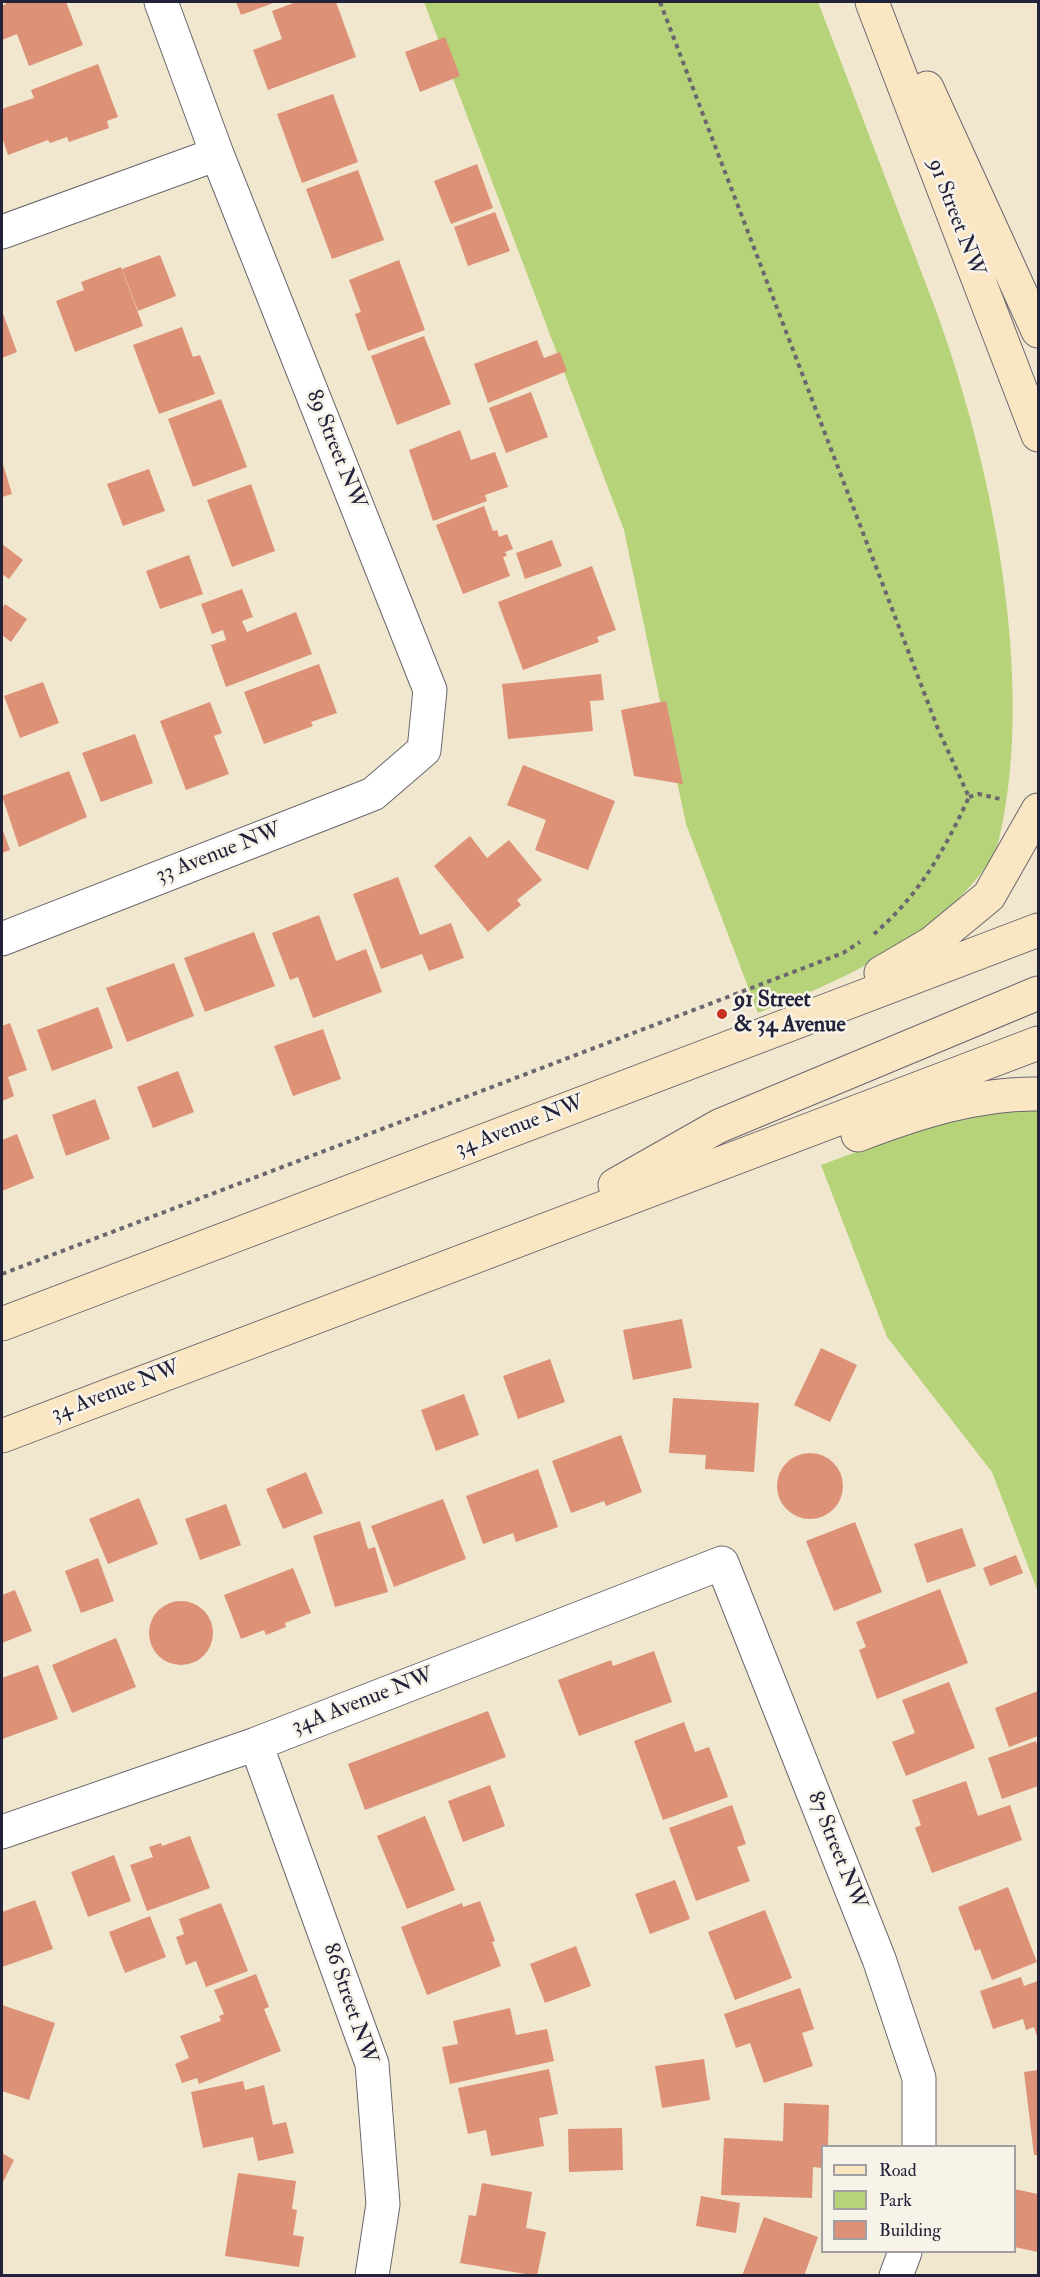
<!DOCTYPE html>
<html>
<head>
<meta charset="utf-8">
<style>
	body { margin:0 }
	#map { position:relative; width:1040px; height:2277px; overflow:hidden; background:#f0e7ce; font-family:"IM FELL Double Pica",serif }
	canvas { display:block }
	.frame { position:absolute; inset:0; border:3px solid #22223b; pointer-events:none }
	.legend { position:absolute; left:821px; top:2145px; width:195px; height:108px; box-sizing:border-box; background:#f7f3e8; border:2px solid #a29fa3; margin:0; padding:8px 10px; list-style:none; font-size:18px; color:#22223b }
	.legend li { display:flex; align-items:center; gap:12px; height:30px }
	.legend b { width:30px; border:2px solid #a29fa3 }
</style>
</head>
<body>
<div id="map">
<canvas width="1040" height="2277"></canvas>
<div class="frame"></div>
<ul class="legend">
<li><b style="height:8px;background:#fbe6c4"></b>Road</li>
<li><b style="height:16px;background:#b6d37a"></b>Park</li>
<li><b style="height:16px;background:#dd9177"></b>Building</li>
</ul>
</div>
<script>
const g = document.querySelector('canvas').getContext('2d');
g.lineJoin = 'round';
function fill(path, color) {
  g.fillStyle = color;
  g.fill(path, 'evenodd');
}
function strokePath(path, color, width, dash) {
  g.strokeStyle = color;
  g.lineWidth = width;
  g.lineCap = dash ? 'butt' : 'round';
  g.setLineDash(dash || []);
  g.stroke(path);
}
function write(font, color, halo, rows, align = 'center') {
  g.font = font + ' "IM FELL Double Pica",serif';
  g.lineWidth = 5;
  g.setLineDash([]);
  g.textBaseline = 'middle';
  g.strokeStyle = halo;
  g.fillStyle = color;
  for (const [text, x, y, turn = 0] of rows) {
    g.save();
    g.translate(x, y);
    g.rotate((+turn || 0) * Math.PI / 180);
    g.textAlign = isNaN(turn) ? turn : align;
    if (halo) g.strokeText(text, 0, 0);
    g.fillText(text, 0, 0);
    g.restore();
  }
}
fill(new Path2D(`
	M424,2H818C855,98 892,195 929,292C991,453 1040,688 996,852C942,937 848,978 758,1013L686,824L624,530Z
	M1038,1105V1592L992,1472L887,1337L821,1165L949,1118Z`), '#b6d37a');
fill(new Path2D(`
	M5,2H66L83,45L29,66L17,34L2,40V6L6,4Z
	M236,2H276L241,15Z
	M296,2H336L356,57L268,90L253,50L282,39L272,11Z
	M445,37L460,76L420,92L405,52Z
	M98,64L118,117L107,121L109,128L69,142L67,137L50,143L48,140L8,155L2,137V109L34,98L31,90Z
	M333,94L358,162L302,183L277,114Z
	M477,164L493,208L451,224L434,181Z
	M358,170L384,240L332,259L306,189Z
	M495,212L510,251L468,266L454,227Z
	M160,255L176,296L138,311L122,269Z
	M399,260L425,330L368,351L355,314L361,312L349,280Z
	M121,267L143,326L75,352L56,301L84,290L81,282Z
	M2,311L17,352L2,358Z
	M182,327L193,357L200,355L215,394L159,414L133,345Z
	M424,336L451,404L397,425L371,356Z
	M537,340L544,358L560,352L567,371L488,403L474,364Z
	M531,392L548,437L506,453L489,408Z
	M221,399L247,467L193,487L168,419Z
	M460,430L471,460L495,452L508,487L485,495L487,501L433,521L409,450Z
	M2,461L12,494L2,497Z
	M149,469L165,511L123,526L107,484Z
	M251,484L275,551L232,567L207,500Z
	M484,506L493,531L497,530L499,537L507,534L513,549L505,552L507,556L503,557L510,576L463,594L436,525Z
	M552,540L562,566L525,579L516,553Z
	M2,544L23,560L9,579L2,574Z
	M189,555L203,594L160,609L146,571Z
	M592,566L616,630L597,637L599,642L523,670L498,602Z
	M242,589L253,617L242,621L247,632L296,612L312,654L226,687L211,645L226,640L223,630L212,634L201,604Z
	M5,604L27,619L11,642L2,635V609Z
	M319,664L337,713L311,722L313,726L264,744L244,692Z
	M601,674L604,700L590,701L593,731L508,739L502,684Z
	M43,682L59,723L20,738L4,696Z
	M666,701L683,784L634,776L621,710Z
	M210,702L222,733L214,736L229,774L186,790L160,721Z
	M135,734L153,783L101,802L82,753Z
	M523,765L615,801L588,870L535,850L546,820L507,805Z
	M69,771L87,817L19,847L2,796Z
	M2,828L10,850L2,853Z
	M470,836L487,858L509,840L542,880L517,900L521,905L488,932L434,866Z
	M398,877L420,935L451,923L464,958L429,971L422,954L381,969L353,894Z
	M319,915L336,961L366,949L382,992L313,1018L298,977L290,980L272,933Z
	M254,932L275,986L205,1012L184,958Z
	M174,963L194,1016L127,1042L106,988Z
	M98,1007L113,1048L52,1071L37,1030Z
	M10,1023L27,1070L8,1077L14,1096L2,1101V1026Z
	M323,1029L341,1079L293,1096L274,1046Z
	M178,1071L194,1112L153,1128L137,1087Z
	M95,1099L110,1139L66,1156L52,1115Z
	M17,1134L34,1178L2,1191V1140Z
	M682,1319L692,1368L633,1380L623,1330Z
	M821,1348L857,1365L830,1422L794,1405Z
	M550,1359L565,1402L518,1419L503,1376Z
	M464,1394L479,1435L436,1451L421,1410Z
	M673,1398L759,1403L754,1472L705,1469L706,1455L669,1453Z
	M621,1435L642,1492L606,1506L604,1501L571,1513L552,1461Z
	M777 1486a33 33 0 1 1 66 0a33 33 0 1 1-66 0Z
	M538,1469L558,1527L516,1542L513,1533L483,1544L466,1496Z
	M306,1472L323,1513L283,1529L266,1489Z
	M139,1498L158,1544L108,1564L89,1519Z
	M443,1499L466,1559L394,1587L371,1526Z
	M226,1504L241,1545L200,1560L185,1519Z
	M360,1521L368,1549L375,1547L388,1592L335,1607L313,1536Z
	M855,1522L882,1592L834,1611L806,1541Z
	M962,1528L976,1566L927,1583L914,1544Z
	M1016,1555L1023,1573L990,1586L983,1568Z
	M98,1558L114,1601L81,1613L65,1571Z
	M293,1568L311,1613L285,1623L286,1627L266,1635L264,1630L241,1639L224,1595Z
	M940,1589L968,1663L877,1699L859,1650L866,1647L856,1622Z
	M15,1590L32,1631L2,1643V1595Z
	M149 1633a32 32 0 1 1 64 0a32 32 0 1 1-64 0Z
	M116,1638L136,1687L72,1713L52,1665Z
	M654,1651L672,1702L579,1736L558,1680L611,1660L613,1666Z
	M38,1665L58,1719L2,1739V1678Z
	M949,1682L975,1748L906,1776L892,1742L915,1733L902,1700Z
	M1038,1691V1736L1009,1747L995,1708Z
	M488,1711L506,1757L365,1810L348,1764Z
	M684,1722L695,1752L709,1747L728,1797L663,1820L634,1741Z
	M1036,1741L1038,1748V1786L1002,1799L988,1758Z
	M966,1781L978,1816L1010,1805L1022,1840L932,1873L915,1828L921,1825L912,1800Z
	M490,1785L505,1826L463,1842L448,1801Z
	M732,1805L746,1844L737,1847L750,1881L696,1901L669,1828Z
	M425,1816L455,1890L407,1909L377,1836Z
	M190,1836L210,1888L147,1911L130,1865L153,1857L149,1847L161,1843L162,1846Z
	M114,1855L131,1901L88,1917L71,1872Z
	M675,1880L690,1919L650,1934L635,1894Z
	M1008,1887L1037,1962L992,1980L980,1949L975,1951L958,1907Z
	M35,1900L53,1949L2,1967V1912Z
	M480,1901L495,1941L492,1942L501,1966L427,1995L401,1927L462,1903L463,1907Z
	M221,1903L248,1971L206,1987L196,1961L186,1965L176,1937L184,1934L179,1919Z
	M765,1910L792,1978L735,2000L708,1932Z
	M150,1916L166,1957L125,1973L109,1932Z
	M576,1946L591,1986L545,2003L530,1964Z
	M256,1974L269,2007L264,2009L281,2051L199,2084L197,2078L182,2083L175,2064L189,2058L180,2036L221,2021L219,2016L224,2014L214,1990Z
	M1021,1977L1024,1986L1038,1981V2039L1034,2027L1026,2030L1023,2019L993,2029L980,1991Z
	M800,1988L814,2029L802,2033L813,2066L764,2083L750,2043L736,2048L724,2014Z
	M2,2005L55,2023L29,2100L2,2091Z
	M510,2008L516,2035L547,2029L554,2061L450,2084L442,2047L458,2044L453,2021Z
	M704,2059L710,2100L662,2108L655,2066Z
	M549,2069L558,2114L539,2118L544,2146L491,2156L486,2130L468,2134L458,2088Z
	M1038,2070V2155H1034L1024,2072Z
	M243,2081L245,2090L264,2085L273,2125L286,2122L294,2153L258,2161L253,2137L203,2148L191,2092Z
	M784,2103L829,2105L828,2146H822V2168L813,2167L812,2198L721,2195L724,2138L783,2141Z
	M622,2128L623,2170L569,2172L568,2129Z
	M2,2153L14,2160L2,2184Z
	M238,2173L296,2181L292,2209L297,2210L293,2235L304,2237L299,2267L225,2256Z
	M482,2183L532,2192L526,2228L546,2232L537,2276L460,2263L469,2215L476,2216Z
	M1014,2189L1038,2194V2252L1014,2247Z
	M701,2196L740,2203L736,2233L696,2226Z
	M764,2217L818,2237L804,2276H742Z`), '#dd9177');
const minor = new Path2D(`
	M2,232L217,154
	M2,939L373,794L424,750L430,690L217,154L161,2
	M256,1744L372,2064L383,2204L372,2276
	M2,1832L256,1744L722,1563L879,1959L919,2078V2146
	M896,2276L905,2252`);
const secondary = new Path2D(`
	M872,2L1038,435
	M927,88L1038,331
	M881,973L932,943L989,896L1038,810
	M858,1135C916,1113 977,1093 1038,1094
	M615,1185L719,1126L1038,993
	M2,1324L1038,930
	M2,1436L1038,1043`);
strokePath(minor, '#6a676e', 35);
strokePath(secondary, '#6a676e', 35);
strokePath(new Path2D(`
	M660,2L938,729L969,797C944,851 920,894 874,934
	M969,797L979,794L1004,800
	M2,1274L843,953L860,942`), '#6a676e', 4, [4.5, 4.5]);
strokePath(minor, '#fff', 33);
strokePath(secondary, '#fbe6c4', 33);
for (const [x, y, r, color] of [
	[722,1014,6,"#c8321e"]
]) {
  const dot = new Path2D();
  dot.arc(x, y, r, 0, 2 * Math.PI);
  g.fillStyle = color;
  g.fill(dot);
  strokePath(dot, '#f7f3e8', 2);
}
write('22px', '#22223b', '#f7f3e8', [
	["91 Street NW",955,218,69],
	["89 Street NW",335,450,68],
	["33 Avenue NW",219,854,-21],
	["34 Avenue NW",520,1127,-21],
	["34 Avenue NW",116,1392,-21],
	["34A Avenue NW",363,1702,-21],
	["87 Street NW",836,1851,68],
	["86 Street NW",349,2004,71]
]);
write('bold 22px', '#22223b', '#f7f3e8', [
	["91 Street",734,1001],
	["& 34 Avenue",734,1026]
], 'left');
</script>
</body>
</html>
